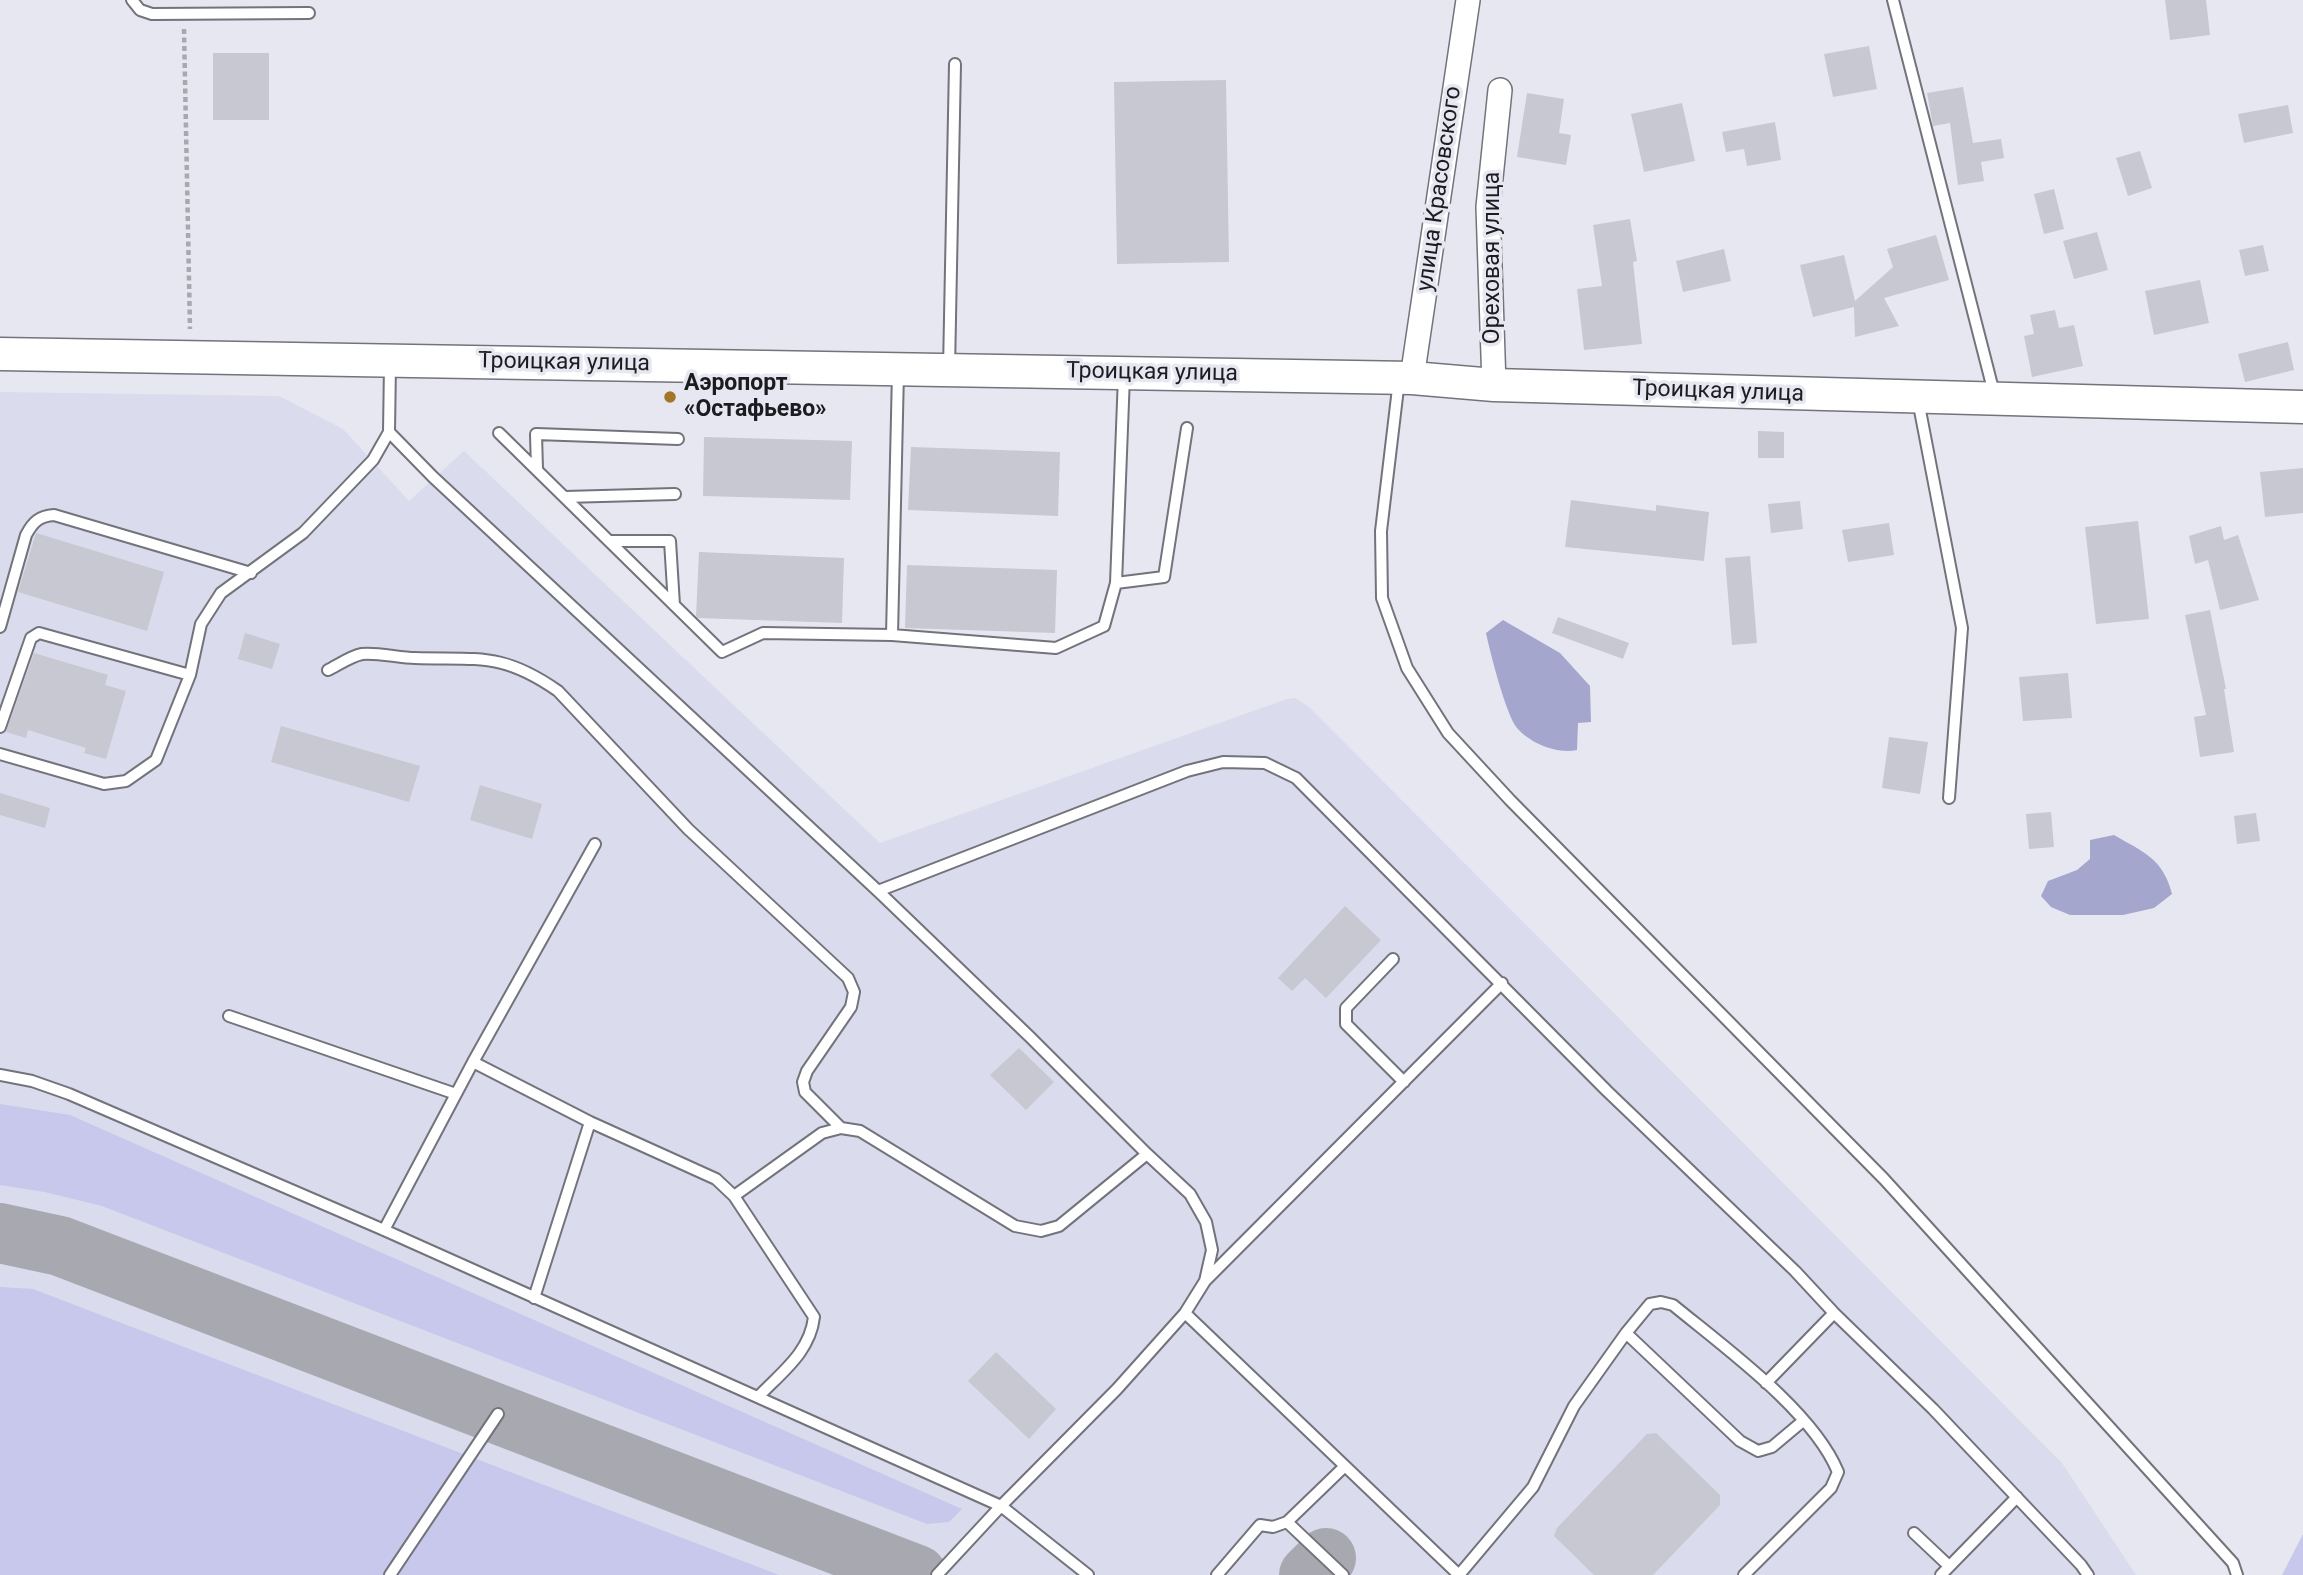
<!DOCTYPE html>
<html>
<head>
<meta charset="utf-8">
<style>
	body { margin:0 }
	canvas { display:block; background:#e7e7f1 }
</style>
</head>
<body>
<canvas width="2303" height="1575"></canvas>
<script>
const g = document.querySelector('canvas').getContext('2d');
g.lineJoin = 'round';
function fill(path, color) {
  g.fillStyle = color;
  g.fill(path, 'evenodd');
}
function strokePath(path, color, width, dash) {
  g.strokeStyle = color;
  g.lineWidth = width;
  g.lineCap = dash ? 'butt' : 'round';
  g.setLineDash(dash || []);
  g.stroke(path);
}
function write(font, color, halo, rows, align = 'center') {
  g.font = font + ' Roboto,sans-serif';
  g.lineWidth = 7;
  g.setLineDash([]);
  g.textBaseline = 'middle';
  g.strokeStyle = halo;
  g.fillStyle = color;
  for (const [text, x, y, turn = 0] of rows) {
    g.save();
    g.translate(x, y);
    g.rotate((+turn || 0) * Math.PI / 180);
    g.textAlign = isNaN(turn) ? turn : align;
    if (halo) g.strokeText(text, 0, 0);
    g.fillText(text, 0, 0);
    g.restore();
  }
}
fill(new Path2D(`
	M0,392L279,396L343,429L409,501L464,451L880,843L1287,699L1295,698L1309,707L2062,1463L2136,1575H0Z`), '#dadbec');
fill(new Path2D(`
	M0,1104L70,1115L962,1509L949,1522L927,1524L102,1206L45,1192L0,1185Z
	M0,1287L33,1289L779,1575H0Z
	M2303,1534V1575H2282Z`), '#c7c8eb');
fill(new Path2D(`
	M1503,620L1560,653L1590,686L1591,722L1578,723L1577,750C1557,754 1531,744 1517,728C1506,715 1490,652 1486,633Z
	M2114,835C2143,852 2163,858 2172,894L2154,908L2123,915H2070L2051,907L2041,896L2048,881L2077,870L2090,859V840Z`), '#a5a6ce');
strokePath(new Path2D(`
	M0,1233L60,1246L917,1575
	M1309,1575L1326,1558`), '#a8a8b0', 60);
fill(new Path2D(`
	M2165,0H2206L2210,35L2170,40Z
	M1869,46L1877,89L1833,97L1824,54Z
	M213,53H269V120H213Z
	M1226,80L1229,262L1117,264L1114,82Z
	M1963,87L1973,143L2001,139L2004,158L1981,162L1984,181L1958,185L1950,123L1933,126L1927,93Z
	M1527,93L1564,99L1559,133L1571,135L1566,165L1517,157Z
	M1682,103L1695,161L1644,172L1631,114Z
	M2288,105L2293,133L2244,143L2238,114Z
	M1775,122L1781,160L1747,166L1744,149L1726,152L1722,132Z
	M2140,151L2152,188L2128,196L2116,158Z
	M2054,189L2064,229L2044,234L2034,194Z
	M1630,219L1637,261L1633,262L1642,344L1584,350L1577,289L1602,286L1593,225Z
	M2097,232L2108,270L2074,279L2063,241Z
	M1936,235L1949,280L1884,298L1899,326L1855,337L1854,307L1813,317L1800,265L1844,255L1855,301L1893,267L1887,249Z
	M2263,245L2269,271L2245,276L2239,250Z
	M1724,249L1731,281L1683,292L1676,261Z
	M2200,280L2209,323L2154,335L2145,291Z
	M2055,310L2059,328L2074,325L2083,366L2032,377L2024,336L2034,334L2030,315Z
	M2288,342L2294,370L2245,382L2238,354Z
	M1758,431L1784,432V458H1758Z
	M704,437L852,441L850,500L703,496Z
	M911,447L1060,452L1058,516L908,510Z
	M2303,468V513L2265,517L2260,472Z
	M1571,500L1656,511V505L1709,512L1704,561L1565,547Z
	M1800,501L1803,529L1771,533L1768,504Z
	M2138,521L2149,619L2096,624L2085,527Z
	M1889,523L1894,555L1848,562L1842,530Z
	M2221,526L2224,540L2238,535L2259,600L2220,610L2208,560L2195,564L2189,536Z
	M36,533L164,572L147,631L18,592Z
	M699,552L844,558L842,623L698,618L696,616Z
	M1750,556L1757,643L1732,645L1725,558Z
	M907,565L1057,570L1055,633L905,628Z
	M2210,610L2226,689H2224L2234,752L2200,757L2194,717L2206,715L2185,615Z
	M1558,617L1629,643L1623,659L1552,633Z
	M245,633L280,644L272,669L238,659Z
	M34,653L108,675L105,685L126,691L106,759L84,753L86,748L28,730L26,738L6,732Z
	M2068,673L2072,718L2023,721L2019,677Z
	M281,726L420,766L409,802L271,762Z
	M1889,737L1928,742L1920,794L1882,788Z
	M480,785L542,804L532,839L470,820Z
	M0,793L50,808L45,828L0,815Z
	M2051,812L2054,847L2029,849L2026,814Z
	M2256,813L2260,841L2237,844L2234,816Z
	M1345,906L1381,940L1326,998L1305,978L1292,991L1278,978Z
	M1019,1048L1054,1082L1026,1110L990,1075Z
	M996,1352L1056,1409L1029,1439L968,1381Z
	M1656,1433L1720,1495V1505L1653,1575H1594L1554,1536L1557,1528L1647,1434Z`), '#c8c8d2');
const lane = new Path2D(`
	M132,0L140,10L152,14L309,13
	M1893,0L1995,397
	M390,364L389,432L433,477L878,891L1030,1037L1147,1154L1190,1194L1206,1222L1212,1250L1205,1281L1185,1313L1117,1389L1001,1506L937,1575
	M949,369L955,64
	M898,372L892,635L1056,648L1104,626L1116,583L1124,376
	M1399,380L1381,531L1382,598L1407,668L1448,733L1510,800L1884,1179L2233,1563L2237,1575
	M1918,400L1962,628L1949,798
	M499,433L722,652L763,633L892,635
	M537,469L536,434L678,439
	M565,497L675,494
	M609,541H670L674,605
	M1116,583L1164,577L1187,428
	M0,627L26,535C33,522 39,516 54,515L251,573
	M328,670C338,665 351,656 362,654C376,652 400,658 415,658C479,660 502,652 558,691L688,829L848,978L854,992L851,1007L807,1071L803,1082L805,1092L841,1128
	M0,727L31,638L39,633L190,675
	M0,754L104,784L126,781L156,760L190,675L201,624L221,593L303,533L373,460L389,432
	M878,891L1187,771L1223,762L1265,763L1296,778L1607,1091L1795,1271L1834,1313L1933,1409L2081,1565L2088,1575
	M1393,959L1346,1008V1024L1404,1082
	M229,1016L456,1094
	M473,1062L590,1122L716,1179L734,1196L814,1317C810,1352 782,1372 759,1396
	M0,1075L32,1081L69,1094L384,1230L1001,1506L1088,1575
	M734,1196L822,1133L841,1128L860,1131L1015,1226L1041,1231L1059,1226L1147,1154
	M384,1230L473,1062L595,844
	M1205,1281L1502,983
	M534,1298L590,1122
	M1185,1313L1459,1575
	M1626,1333L1740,1441L1758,1451L1772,1447L1803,1421
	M1766,1383L1834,1313
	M1287,1522L1343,1575
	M1914,1533L1949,1566
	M390,1575L498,1414
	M1217,1575L1260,1525L1273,1527L1287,1522L1345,1466
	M1459,1575L1533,1487L1574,1406L1626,1333L1650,1304L1661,1302L1673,1305C1724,1347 1813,1411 1838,1472L1831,1488L1744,1575
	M1941,1575L2017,1497`);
const street = new Path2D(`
	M1412,378L1468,0
	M1494,385L1488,207L1500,90`);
const secondary = new Path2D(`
	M0,354L1412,378L1494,385L2303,407`);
strokePath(lane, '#72737b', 14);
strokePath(street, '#72737b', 26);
strokePath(secondary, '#72737b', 35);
strokePath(new Path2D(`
	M184,29L190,329`), '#a8a8b0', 4.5, [5, 3.5]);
strokePath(lane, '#fff', 10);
strokePath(street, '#fff', 23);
strokePath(secondary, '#fff', 32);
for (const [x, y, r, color] of [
	[670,397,7,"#a47429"]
]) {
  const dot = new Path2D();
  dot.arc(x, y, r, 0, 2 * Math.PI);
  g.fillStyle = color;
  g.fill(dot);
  strokePath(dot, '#e7e7f1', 2.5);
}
write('23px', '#1c1c20', '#e7e7f1', [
	["улица Красовского",1440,189,-82],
	["Ореховая улица",1493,258,-90],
	["Троицкая улица",564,363,1],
	["Троицкая улица",1152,373,1],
	["Троицкая улица",1718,392,2]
]);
write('bold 23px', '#1c1c20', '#e7e7f1', [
	["Аэропорт",684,384],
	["«Остафьево»",684,410]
], 'left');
</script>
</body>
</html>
